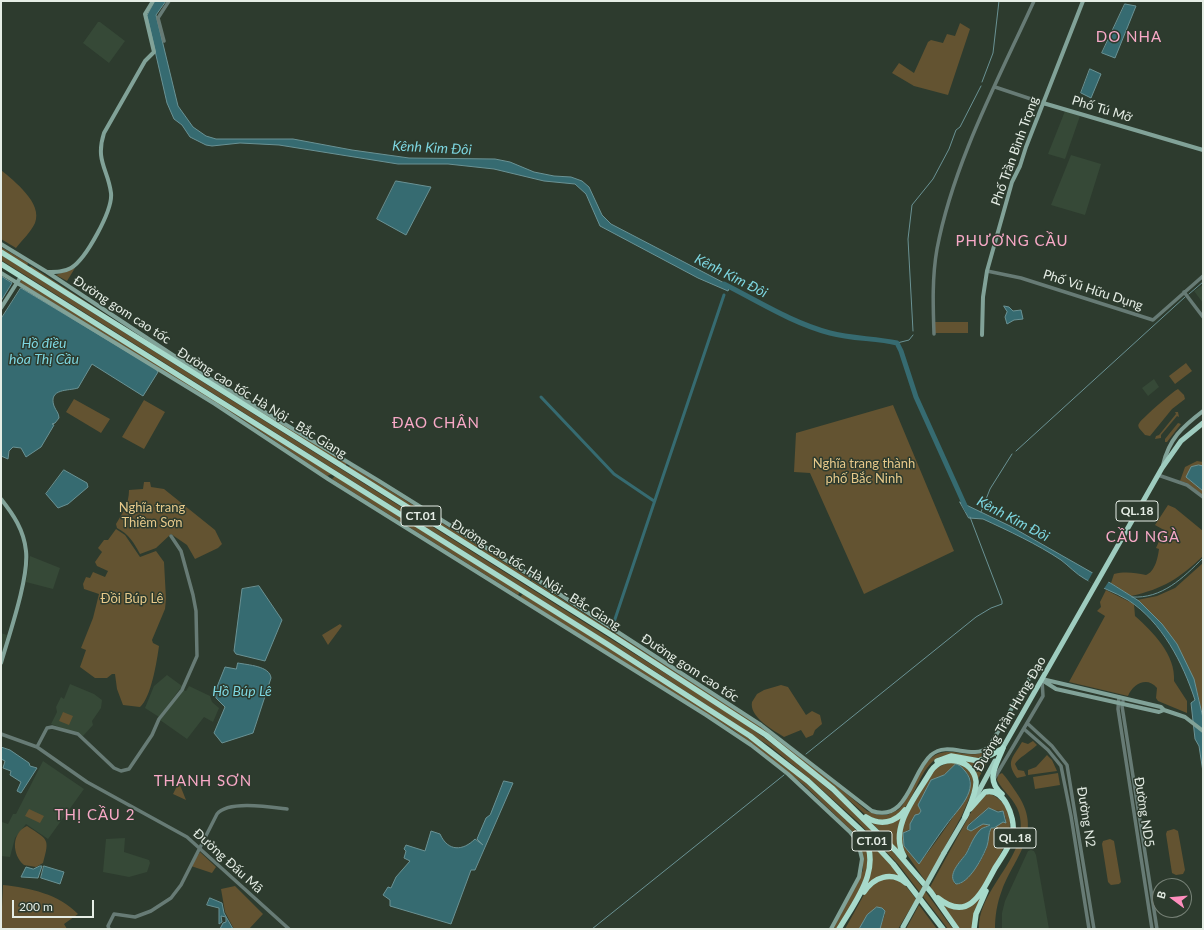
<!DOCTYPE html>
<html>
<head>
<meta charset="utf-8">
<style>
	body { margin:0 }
	#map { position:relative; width:1204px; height:930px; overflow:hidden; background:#2d3b2e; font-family:Lato,sans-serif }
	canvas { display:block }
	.frame { position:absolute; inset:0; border:2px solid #e5ede5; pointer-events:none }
	.north { position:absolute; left:1152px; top:878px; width:40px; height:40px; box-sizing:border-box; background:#2d3b2e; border:1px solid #778277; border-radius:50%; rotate:286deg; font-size:11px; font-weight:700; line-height:16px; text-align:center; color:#e5ede5 }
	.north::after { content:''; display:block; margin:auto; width:14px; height:18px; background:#fe8ebd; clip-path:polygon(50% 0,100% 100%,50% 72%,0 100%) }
	.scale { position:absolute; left:12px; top:900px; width:82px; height:18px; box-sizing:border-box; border:2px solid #e5ede5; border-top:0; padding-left:5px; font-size:12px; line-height:14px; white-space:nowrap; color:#e5ede5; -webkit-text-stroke:3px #2d3b2e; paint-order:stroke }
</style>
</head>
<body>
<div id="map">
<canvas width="1204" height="930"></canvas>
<div class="frame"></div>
<div class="north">B</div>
<div class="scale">200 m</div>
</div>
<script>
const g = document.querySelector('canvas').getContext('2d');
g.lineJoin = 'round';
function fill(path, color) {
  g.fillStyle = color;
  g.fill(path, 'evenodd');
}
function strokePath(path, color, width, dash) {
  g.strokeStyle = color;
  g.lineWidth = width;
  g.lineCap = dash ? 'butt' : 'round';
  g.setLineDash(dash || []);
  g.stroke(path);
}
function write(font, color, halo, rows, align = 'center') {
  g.font = font + ' Lato,sans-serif';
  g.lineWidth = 3;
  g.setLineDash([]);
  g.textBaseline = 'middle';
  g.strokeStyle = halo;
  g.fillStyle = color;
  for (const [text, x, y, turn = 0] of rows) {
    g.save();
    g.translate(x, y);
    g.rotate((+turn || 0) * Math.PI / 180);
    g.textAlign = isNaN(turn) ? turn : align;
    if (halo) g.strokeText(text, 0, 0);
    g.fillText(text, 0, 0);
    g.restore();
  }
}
fill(new Path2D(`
	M98,22H100L125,41L109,63L83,43Z
	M1065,111L1080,116L1065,159L1048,154Z
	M1071,155L1101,164L1085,215L1051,205Z
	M1203,285V303L1194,291Z
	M1154,379L1159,387L1148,396L1142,388Z
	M30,556L60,568L53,589L26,582Z
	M1,633L7,635L1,655Z
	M167,675L182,686L159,717L145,708L154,686Z
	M70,684L94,694L102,700L101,708L92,721L93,725L83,736L51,724L57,712L56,707L61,697L64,699Z
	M189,686L210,696L212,702L219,708L213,722L204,717L187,739L160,720L183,690L186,691Z
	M43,761L84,789L48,839L26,824L15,838L10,857L1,856V824L2,822L8,824L13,814H16Z
	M125,838L124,852L149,860L150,863L147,872L129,877L103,872L106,839Z
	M1031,850L1034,851L1036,855L1049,929H1002V913L1005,901L1028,851Z`), '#364937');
fill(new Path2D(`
	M960,23L970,29L948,95L914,86L892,73L899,63L914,73L928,42L931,40L943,43L947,34L955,36Z
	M1,170C14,181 43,203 35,223C31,232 22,240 16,248L1,239Z
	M1,247L28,263L27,266L1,250Z
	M1,255L741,721C798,762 854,807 901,861C920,883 936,906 953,929H948L898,864L858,822L810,779L771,747L653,670L1,260Z
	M31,266L120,324L346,463V466L29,268Z
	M75,268L67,281L56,275Z
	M21,279L332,474L327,476L242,419L20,283Z
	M933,322H968V333H933Z
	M1186,363L1192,371L1175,384L1169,376Z
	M1178,389L1184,395L1185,399L1172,409L1150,436L1145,435L1139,428C1138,425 1138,425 1140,422C1143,418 1173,391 1178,389Z
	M74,399L110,419L101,433L66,412Z
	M144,400L165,412L144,449L122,437Z
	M893,405L954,551L864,594L810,473L794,472L796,433Z
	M1175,412H1178L1179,417L1177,416L1161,435V438L1155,439L1156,436L1159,435L1176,414Z
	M1178,423L1181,424L1167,442H1165V439Z
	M1197,461L1203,462V495L1187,483L1180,481L1185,467Z
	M351,466L531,579L529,581L347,467Z
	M335,476L520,592L518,595L332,479Z
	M144,482H150L151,487L164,489L215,530L222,544L218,548L195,559L187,545L171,534L156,548L140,554C134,543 129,534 117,528L116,524C123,512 129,504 129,490L143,489Z
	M1168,505L1175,508L1203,531V556C1180,578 1163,589 1131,596L1111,583L1114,574C1126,571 1135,573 1146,575C1155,572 1158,557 1159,549L1156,548L1164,530L1155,525Z
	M116,529L125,535L140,557L156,551L164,562L166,599L165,609L152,640L153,643L159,646C157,661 151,698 140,707L123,705L117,689L115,674H112L107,678H95L80,667L86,650L81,648L93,618L99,594L84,589L83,584L86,577L90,578L93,572L105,577L108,571L97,566L95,562L102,552L98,548L104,540H108Z
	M1203,563V716L1197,691L1177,644L1137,600L1157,596L1175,588Z
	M532,580L766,730L848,795L867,811L878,815H887L898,810L902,806C910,792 920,768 931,758C951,742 971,765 992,747L993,749C981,769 953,748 936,759C918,771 914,804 898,814C894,817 889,819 884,821L867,816L833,786L773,738L531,581Z
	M1106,590L1134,604L1135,616C1153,632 1176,655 1174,681L1187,701V713L1158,701L1156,698L1157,688C1147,676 1133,684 1128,696L1069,682L1105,616L1097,611L1101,607L1100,602Z
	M523,594L727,722L800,777L850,823L862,838L868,850L867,877L838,929H833L858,882L863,870L862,849L852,831L804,785L736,732L520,597Z
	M340,624L342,626L328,645L322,635Z
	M781,685L788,687L806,715L812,711L820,715L822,724L815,730L813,735L806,738L801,730L784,737C773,730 749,717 752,702L757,694L764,690Z
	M63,712L73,716L69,725L59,721Z
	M1033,741L1037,745C1031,751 1017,759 1015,764L1018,770L1024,771L1026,776L1017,778C1005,761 1013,758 1022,742L1028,744Z
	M1047,755L1052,760L1057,771L1028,775V770L1036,767Z
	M960,759H989L977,781Z
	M951,761L965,766L973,776L974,787L962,815L926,882L901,846L903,822L933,770ZM955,765C962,768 970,773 971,782C972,794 929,852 919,864L904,846L903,833L910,829V824L915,815L919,814L921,811L918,805L931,780L945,775Z
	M1002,773C1007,778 1012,786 1016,792C1044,832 1016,854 1002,890C997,903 995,916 995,929H979C978,887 1031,856 1019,813C1015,799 1003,792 997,780L998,775Z
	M1058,773L1060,785L1035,789L1033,777Z
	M178,784L180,785L186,800L173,794Z
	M989,793C1024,810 1008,841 994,866C986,882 977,905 956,905C946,906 936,894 930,887L974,807L980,798ZM987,810L1003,811L1006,819L994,828H991C988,834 989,841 987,847C982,862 972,874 960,884H955C948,872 961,862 966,853C971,844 974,836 982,829C984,827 987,826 990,825L983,824L971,831L969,824Z
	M29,809L44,816L40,823L25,816Z
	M903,815L897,836L899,851L870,821L874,823Z
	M27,826C48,840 50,838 43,863L36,867L24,865C12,855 11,833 27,826Z
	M1174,829L1178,831L1185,870L1183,874L1176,875L1172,873L1166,834L1167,831Z
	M867,838L904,879L881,876L860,897C871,876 877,862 867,838Z
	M1110,839L1114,841L1121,882L1119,884L1111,885L1108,882L1102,844L1103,841Z
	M200,852L216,867L212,873L191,866Z
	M878,879C902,878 902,881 916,899L898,929H880L885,914L867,915L859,929H845L866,891Z
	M3,885C30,888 59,894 78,914L64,924L67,929H1Z
	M235,886L263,914L249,929H234L225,912L221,889Z
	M978,899L980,900L973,929H959L941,904L951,908Z
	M919,905L937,929H906Z`), '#635331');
const water = new Path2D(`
	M155,1H166L156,15L178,106L193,127L206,136L216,139H293L352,150L409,158L495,159L510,162L534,172L554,176L571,177L582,181L589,187L602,215L611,224L730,286L728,291L698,278L600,226L586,194L575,184L544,181L494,169L448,164H398L279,145L240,143L212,146L206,145L190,137L182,125L174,119L167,103L147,16Z
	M1125,4L1136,6L1115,58L1102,53Z
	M1090,69L1101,74L1091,98L1081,93Z
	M396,181L431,187L406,235L377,219Z
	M1,276L12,283L1,301Z
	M21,288L156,369L158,372L143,396L92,364L78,388C69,391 48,388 54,406C56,411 59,413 59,418L55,423L52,424L54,425L41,447L26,457L21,448L13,447L9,451L8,459L1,456V319Z
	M1004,306L1009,307L1013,311L1021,310L1023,319L1014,320L1007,324L1005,317L1007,312Z
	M1199,465L1203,466V491L1186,477L1191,467Z
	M64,470L87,483L88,487L68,504L58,508L46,494Z
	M960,502L1010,526L1112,584L1139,601L1162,624L1177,644L1194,679L1203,718V772L1199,746L1195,739L1191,703L1195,700C1183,663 1162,622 1128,600C1115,592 1099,587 1085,579C1076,574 1069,566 1061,560C1037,544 1009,531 983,519L969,518Z
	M259,586L282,620L265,661L236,654L234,651L242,589Z
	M238,663C248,665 270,666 271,678L253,733L222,743L214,733L225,707L216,698L215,692L225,667L236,669Z
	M1,747L10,750L29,763L30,766L37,768L21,793L17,791L21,782L10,775L11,771L3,768L5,761L1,759Z
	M956,764C962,766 961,767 965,771C981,789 957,810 947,824C937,837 928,851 919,864L904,846L903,833L910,830V824L915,815L919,814L921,811L918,805L931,780L944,775Z
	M504,781L513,783L475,870H471L451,924L390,906V900L383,895L388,887L391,888L396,877L410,861L404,858L406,851L404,849L406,845L425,851L431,831L440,834C448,852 463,851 475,839L483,845L477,839L486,818L490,815Z
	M989,808L998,812L1003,811L1006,823L1003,822L994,828H991C988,834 989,840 987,846C983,857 969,884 956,884C946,875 961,861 966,854C971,845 973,837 981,829C984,827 987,827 990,825L983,824L971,831L967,829L968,826Z
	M40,866H42L38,878L21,877L26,867L33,869Z
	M44,866L64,872L60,884L41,878Z
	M210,898L222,903L224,913L233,929H220L223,923L226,922V917L221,916L222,922L219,924V908L207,905Z
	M877,907L882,908L885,911L880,929H859L867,915Z`);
fill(water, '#366b71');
strokePath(water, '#6a9294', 1);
fill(new Path2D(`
	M1093,572L1109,581L1103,590L1088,581Z`), '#2d3b2e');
strokePath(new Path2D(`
	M982,82L993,53L999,1
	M1189,294L1203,282
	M913,331L908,239L912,205L933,179L949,149L956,130L960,127L981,86
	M897,343L909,340L913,335
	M1016,451L1185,297
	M981,512L990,489L1012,454
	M1132,597C1162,599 1183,578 1203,558
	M806,754L976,617L991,608L1002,604V601L970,517
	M592,929L784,775`), '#6a9294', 1);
strokePath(new Path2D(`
	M541,397L614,474L654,501
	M613,625L724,295`), '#366b71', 3);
strokePath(new Path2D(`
	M724,284C758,301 792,323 830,333C852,339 875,338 897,343L901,351L916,397L967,510`), '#366b71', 5);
strokePath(new Path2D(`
	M164,41L158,18L169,1
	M995,87L1043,103
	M987,271L1021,278L1153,320L1203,276
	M1184,292L1203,317
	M934,334C933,306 932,277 937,249C953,164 998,80 1034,1
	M1158,475L1187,485L1203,497
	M1119,697L1118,709L1152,929
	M1123,701L1122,706L1157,929
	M1027,723L1052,746L1067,765L1094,929
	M1024,729L1048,750L1061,766L1071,816L1089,929
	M1,734L37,747L87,782L187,837L289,929
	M37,747L47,728L52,727L78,734L114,768L121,771L129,769L152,735L159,719L182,690L197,656L196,611L193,595L181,551L171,536
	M994,779L1043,696L1042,680
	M109,929L108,926L114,914L135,917L151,911L171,898L181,885L217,814C228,800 271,807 287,809`), '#677b75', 3.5);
strokePath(new Path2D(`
	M1043,103L1203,150
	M1,244L47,272L197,371L379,481L533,577L761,725L872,811C908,823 911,772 931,755C949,740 971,761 989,747L1032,674
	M47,272C56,272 64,272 71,268C86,259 113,210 111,193C108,169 95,161 104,133L145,61L154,52L145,14L153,1
	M1,273L215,404L328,479L706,715L751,745L788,774L850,832L858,842L862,859L859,877L831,929
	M1,308L20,278
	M982,335L983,297L987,271L1012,182L1020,166L1026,147L1083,1
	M1163,465C1169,439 1182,427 1203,411
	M1,499C13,514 24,530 26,551C29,578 9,635 1,663
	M1042,679L1161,707L1164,710L1185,717L1203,731
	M1042,680L1056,689L1159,712L1164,710`), '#81a298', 4);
strokePath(new Path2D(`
	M1001,751L1162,468L1181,441L1203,423
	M973,802L995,761
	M944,853L967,814`), '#9eccbf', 5);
strokePath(new Path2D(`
	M1,252L613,636L766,735L833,789L896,851L931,892L957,929
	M1,264L607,644L750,736L808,781L867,836L893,864L943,929
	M937,761L951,756L979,761L1002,749
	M1002,794C985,780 996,766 1003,748
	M866,817C880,826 895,823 905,810
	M904,856C888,828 917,795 931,771C943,753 973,759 976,781C977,792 969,807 965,817
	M864,892C874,877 891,871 906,883
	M938,898C969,923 982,892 995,868C1002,857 1011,845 1013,832C1015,817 1004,787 985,792L970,809
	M839,929C856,900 883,868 863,835
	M974,929L976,914L986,891`), '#a7dacb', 5.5);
strokePath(new Path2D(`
	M903,927L944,853`), '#9eccbf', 5);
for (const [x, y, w] of [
	[1137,511,42],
	[421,516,40],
	[1015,838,42],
	[872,841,40]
]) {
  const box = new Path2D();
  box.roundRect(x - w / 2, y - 10, w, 20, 3);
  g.fillStyle = '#2d3b2e';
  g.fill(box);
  strokePath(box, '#e5ede5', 1);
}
write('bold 12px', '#e5ede5', null, [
	["QL.18",1137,511],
	["CT.01",421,516],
	["QL.18",1015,838],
	["CT.01",872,841]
]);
write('13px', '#e5ede5', '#2d3b2e', [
	["Phố Tú Mỡ",1102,109,17],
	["Phố Trần Bình Trọng",1015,151,-70],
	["Phố Vũ Hữu Dụng",1093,290,18],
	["Đường gom cao tốc",122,310,33],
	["Đường cao tốc Hà Nội - Bắc Giang",262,403,32],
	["Đường cao tốc Hà Nội - Bắc Giang",536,575,32],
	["Đường gom cao tốc",690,668,33],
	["Đường Trần Hưng Đạo",1010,714,-60],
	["Đường ND5",1144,812,81],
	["Đường N2",1086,817,81],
	["Đường Đấu Mã",228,861,42]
]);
write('13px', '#e7c98a', '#2d3b2e', [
	["Nghĩa trang thành",864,464],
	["phố Bắc Ninh",864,479],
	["Nghĩa trang",152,508],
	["Thiềm Sơn",152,523],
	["Đồi Búp Lê",132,599]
]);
write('italic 14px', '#7dd6e0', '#2d3b2e', [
	["Kênh Kim Đôi",432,148,3],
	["Kênh Kim Đôi",731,276,27],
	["Hồ điều",44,343],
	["hòa Thị Cầu",44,359],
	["Kênh Kim Đôi",1013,519,28],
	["Hồ Búp Lê",242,691]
]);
g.letterSpacing = '1px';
write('15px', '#f8a9c7', '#2d3b2e', [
	["DO NHA",1129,37],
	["PHƯƠNG CẦU",1012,241],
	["ĐẠO CHÂN",436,423],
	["CẦU NGÀ",1143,537],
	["THANH SƠN",203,781],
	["THỊ CẦU 2",95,815]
]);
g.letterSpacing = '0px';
</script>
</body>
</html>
